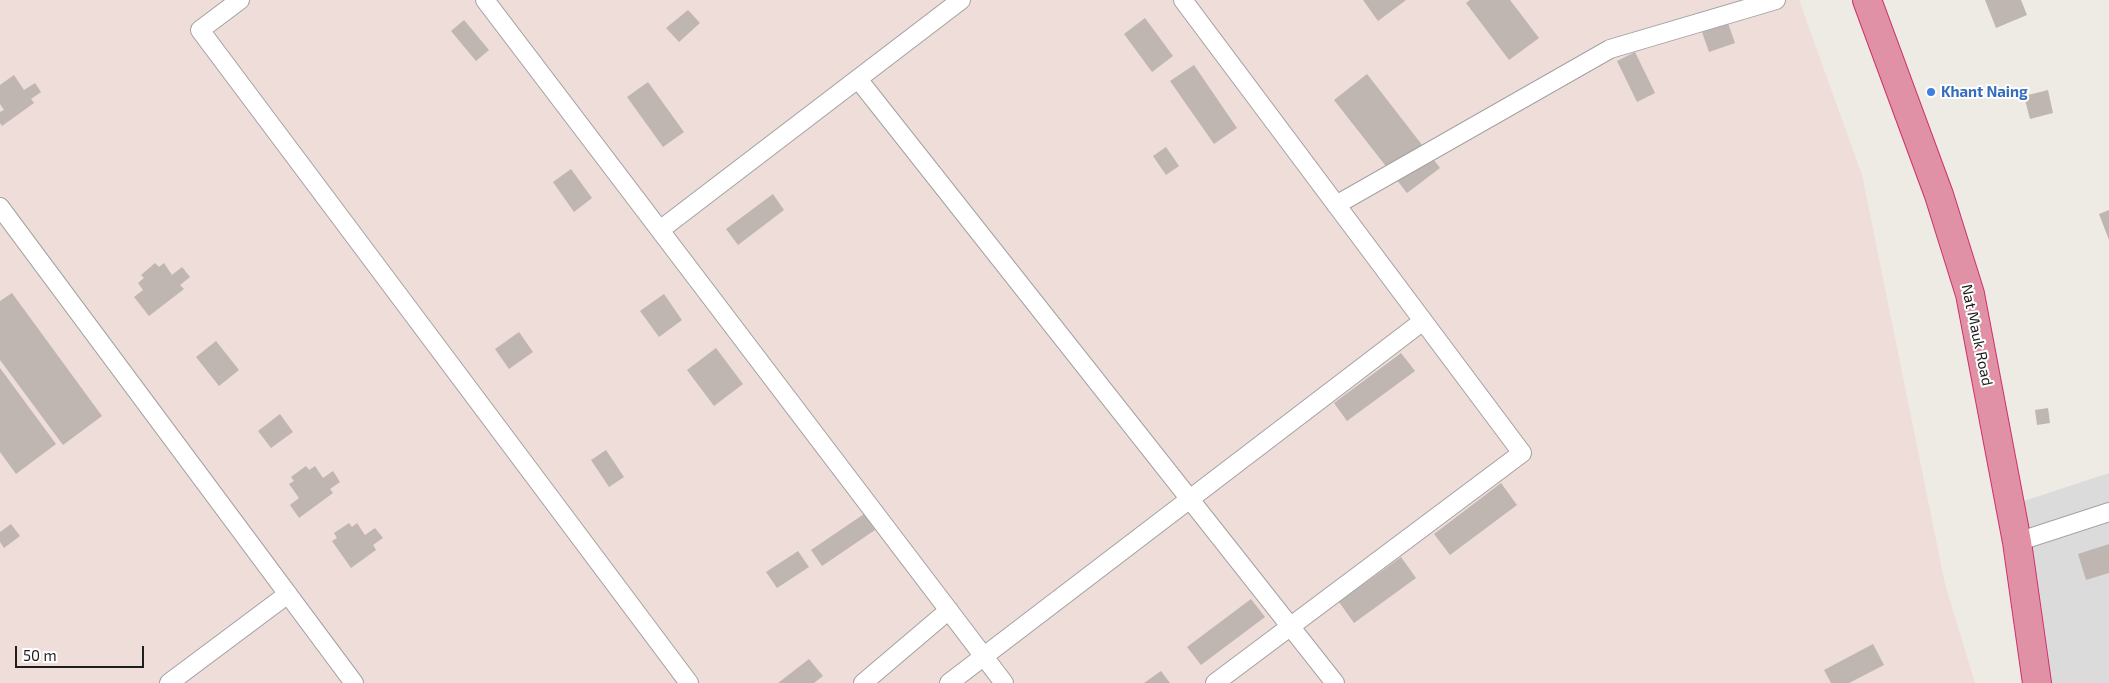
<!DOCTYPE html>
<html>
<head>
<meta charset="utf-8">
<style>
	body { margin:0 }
	#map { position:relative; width:2109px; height:683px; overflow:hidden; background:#eeebe5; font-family:"Exo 2",sans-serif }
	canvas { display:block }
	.scale { position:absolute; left:15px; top:646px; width:129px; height:22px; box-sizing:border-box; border:2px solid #1e1e1e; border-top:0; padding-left:6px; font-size:15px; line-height:18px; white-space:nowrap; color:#1e1e1e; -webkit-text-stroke:4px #fff; paint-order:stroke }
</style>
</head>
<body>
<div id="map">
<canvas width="2109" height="683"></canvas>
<div class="scale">50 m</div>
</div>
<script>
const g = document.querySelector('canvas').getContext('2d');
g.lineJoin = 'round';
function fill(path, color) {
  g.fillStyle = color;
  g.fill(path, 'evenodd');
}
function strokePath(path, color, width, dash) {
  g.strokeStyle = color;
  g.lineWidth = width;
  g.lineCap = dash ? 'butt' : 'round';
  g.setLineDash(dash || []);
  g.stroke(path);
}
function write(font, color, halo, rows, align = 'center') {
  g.font = font + ' "Exo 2",sans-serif';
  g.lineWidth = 4;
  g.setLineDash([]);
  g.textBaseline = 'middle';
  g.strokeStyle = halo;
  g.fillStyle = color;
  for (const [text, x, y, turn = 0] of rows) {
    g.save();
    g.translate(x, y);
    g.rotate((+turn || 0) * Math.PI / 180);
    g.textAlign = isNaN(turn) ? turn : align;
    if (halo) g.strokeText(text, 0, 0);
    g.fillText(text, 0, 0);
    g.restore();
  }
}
fill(new Path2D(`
	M2109,473V683H2050L2024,501Z`), '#dcdbdb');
fill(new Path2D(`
	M0,0H1799L1862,175L1945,584L1975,683H0Z`), '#efddd9');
fill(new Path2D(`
	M1363,0H1406L1378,21Z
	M1470,0H1510L1539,38L1509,60L1466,3Z
	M1985,0H2021L2027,15L1996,28Z
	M688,10L700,23L679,42L666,28Z
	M1145,18L1173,56L1152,72L1124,34Z
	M464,20L489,50L476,61L451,31Z
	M1728,23L1735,43L1709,52L1702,32Z
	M1635,52L1655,93L1637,102L1617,61Z
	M1194,65L1237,128L1214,144L1170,81Z
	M1367,74L1440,168L1407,193L1334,100Z
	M14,75L24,90L35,83L41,92L31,99L34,103L2,126L0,123V112L4,110L0,104V85Z
	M648,82L684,132L663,147L627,97Z
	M2048,90L2053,113L2030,119L2024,96Z
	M1166,147L1179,166L1166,175L1153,156Z
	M571,169L592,198L574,212L553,182Z
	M773,194L784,210L738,245L726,229Z
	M2109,210V240L2099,214Z
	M155,263L159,267L164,263L172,275L182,267L190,277L180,285L184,289L149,316L134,297L143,290L138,283L144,278L141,275Z
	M12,293L102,416L63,445L0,360V301Z
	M664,294L682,320L659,337L640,311Z
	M519,332L533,352L509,369L495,349Z
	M216,341L239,370L219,386L196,357Z
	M716,348L743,384L714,406L687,370Z
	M1401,353L1415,371L1347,421L1334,403Z
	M0,368L56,444L16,474L0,452Z
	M2048,408L2050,423L2037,425L2035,410Z
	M280,414L293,432L271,448L258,431Z
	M606,450L624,477L609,487L591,460Z
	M306,466L309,470L315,466L323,478L333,471L340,482L330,489L333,493L299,518L290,505L299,498L289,484L294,481L291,477Z
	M1501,483L1517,505L1450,555L1434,534Z
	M864,514L875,530L822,566L811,550Z
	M349,523L352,527L357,523L365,535L375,528L383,538L373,545L376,550L351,568L332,541L337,538L334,533Z
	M11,524L20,536L4,548L0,542V532Z
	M2109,544V573L2086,580L2078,554Z
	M798,551L809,567L777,588L766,572Z
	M1401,557L1416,578L1354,623L1339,602Z
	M1251,599L1265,617L1201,665L1187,647Z
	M1873,644L1884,665L1849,683H1831L1824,670Z
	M809,659L823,676L814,683H778Z
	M1161,671L1170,683H1144Z`), '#bfb6b1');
const street = new Path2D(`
	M240,0L200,30L689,683
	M485,0L1004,683
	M1183,0L1522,453L1215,683
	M858,79L1335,683
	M1336,205L1610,49L1776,0
	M0,207L354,683
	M660,230L961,0
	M2017,542L2109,512
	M169,683L288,594
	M863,683L949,610
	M949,683L1423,321`);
const highway = new Path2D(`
	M1867,0L1939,195L1970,294L2017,542L2037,683`);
strokePath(street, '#a2a2a2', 20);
strokePath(highway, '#cf2f70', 30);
strokePath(street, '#fff', 18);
strokePath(highway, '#e191a5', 28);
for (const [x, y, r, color] of [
	[1931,92,5,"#3f7fe0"]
]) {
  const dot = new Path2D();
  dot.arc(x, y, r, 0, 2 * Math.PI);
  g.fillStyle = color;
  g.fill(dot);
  strokePath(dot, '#fff', 2);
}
write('bold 15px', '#366cbe', '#fff', [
	["Khant Naing",1941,92]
], 'left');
write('15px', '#1e1e1e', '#fff', [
	["Nat Mauk Road",1977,335,78]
]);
</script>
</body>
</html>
